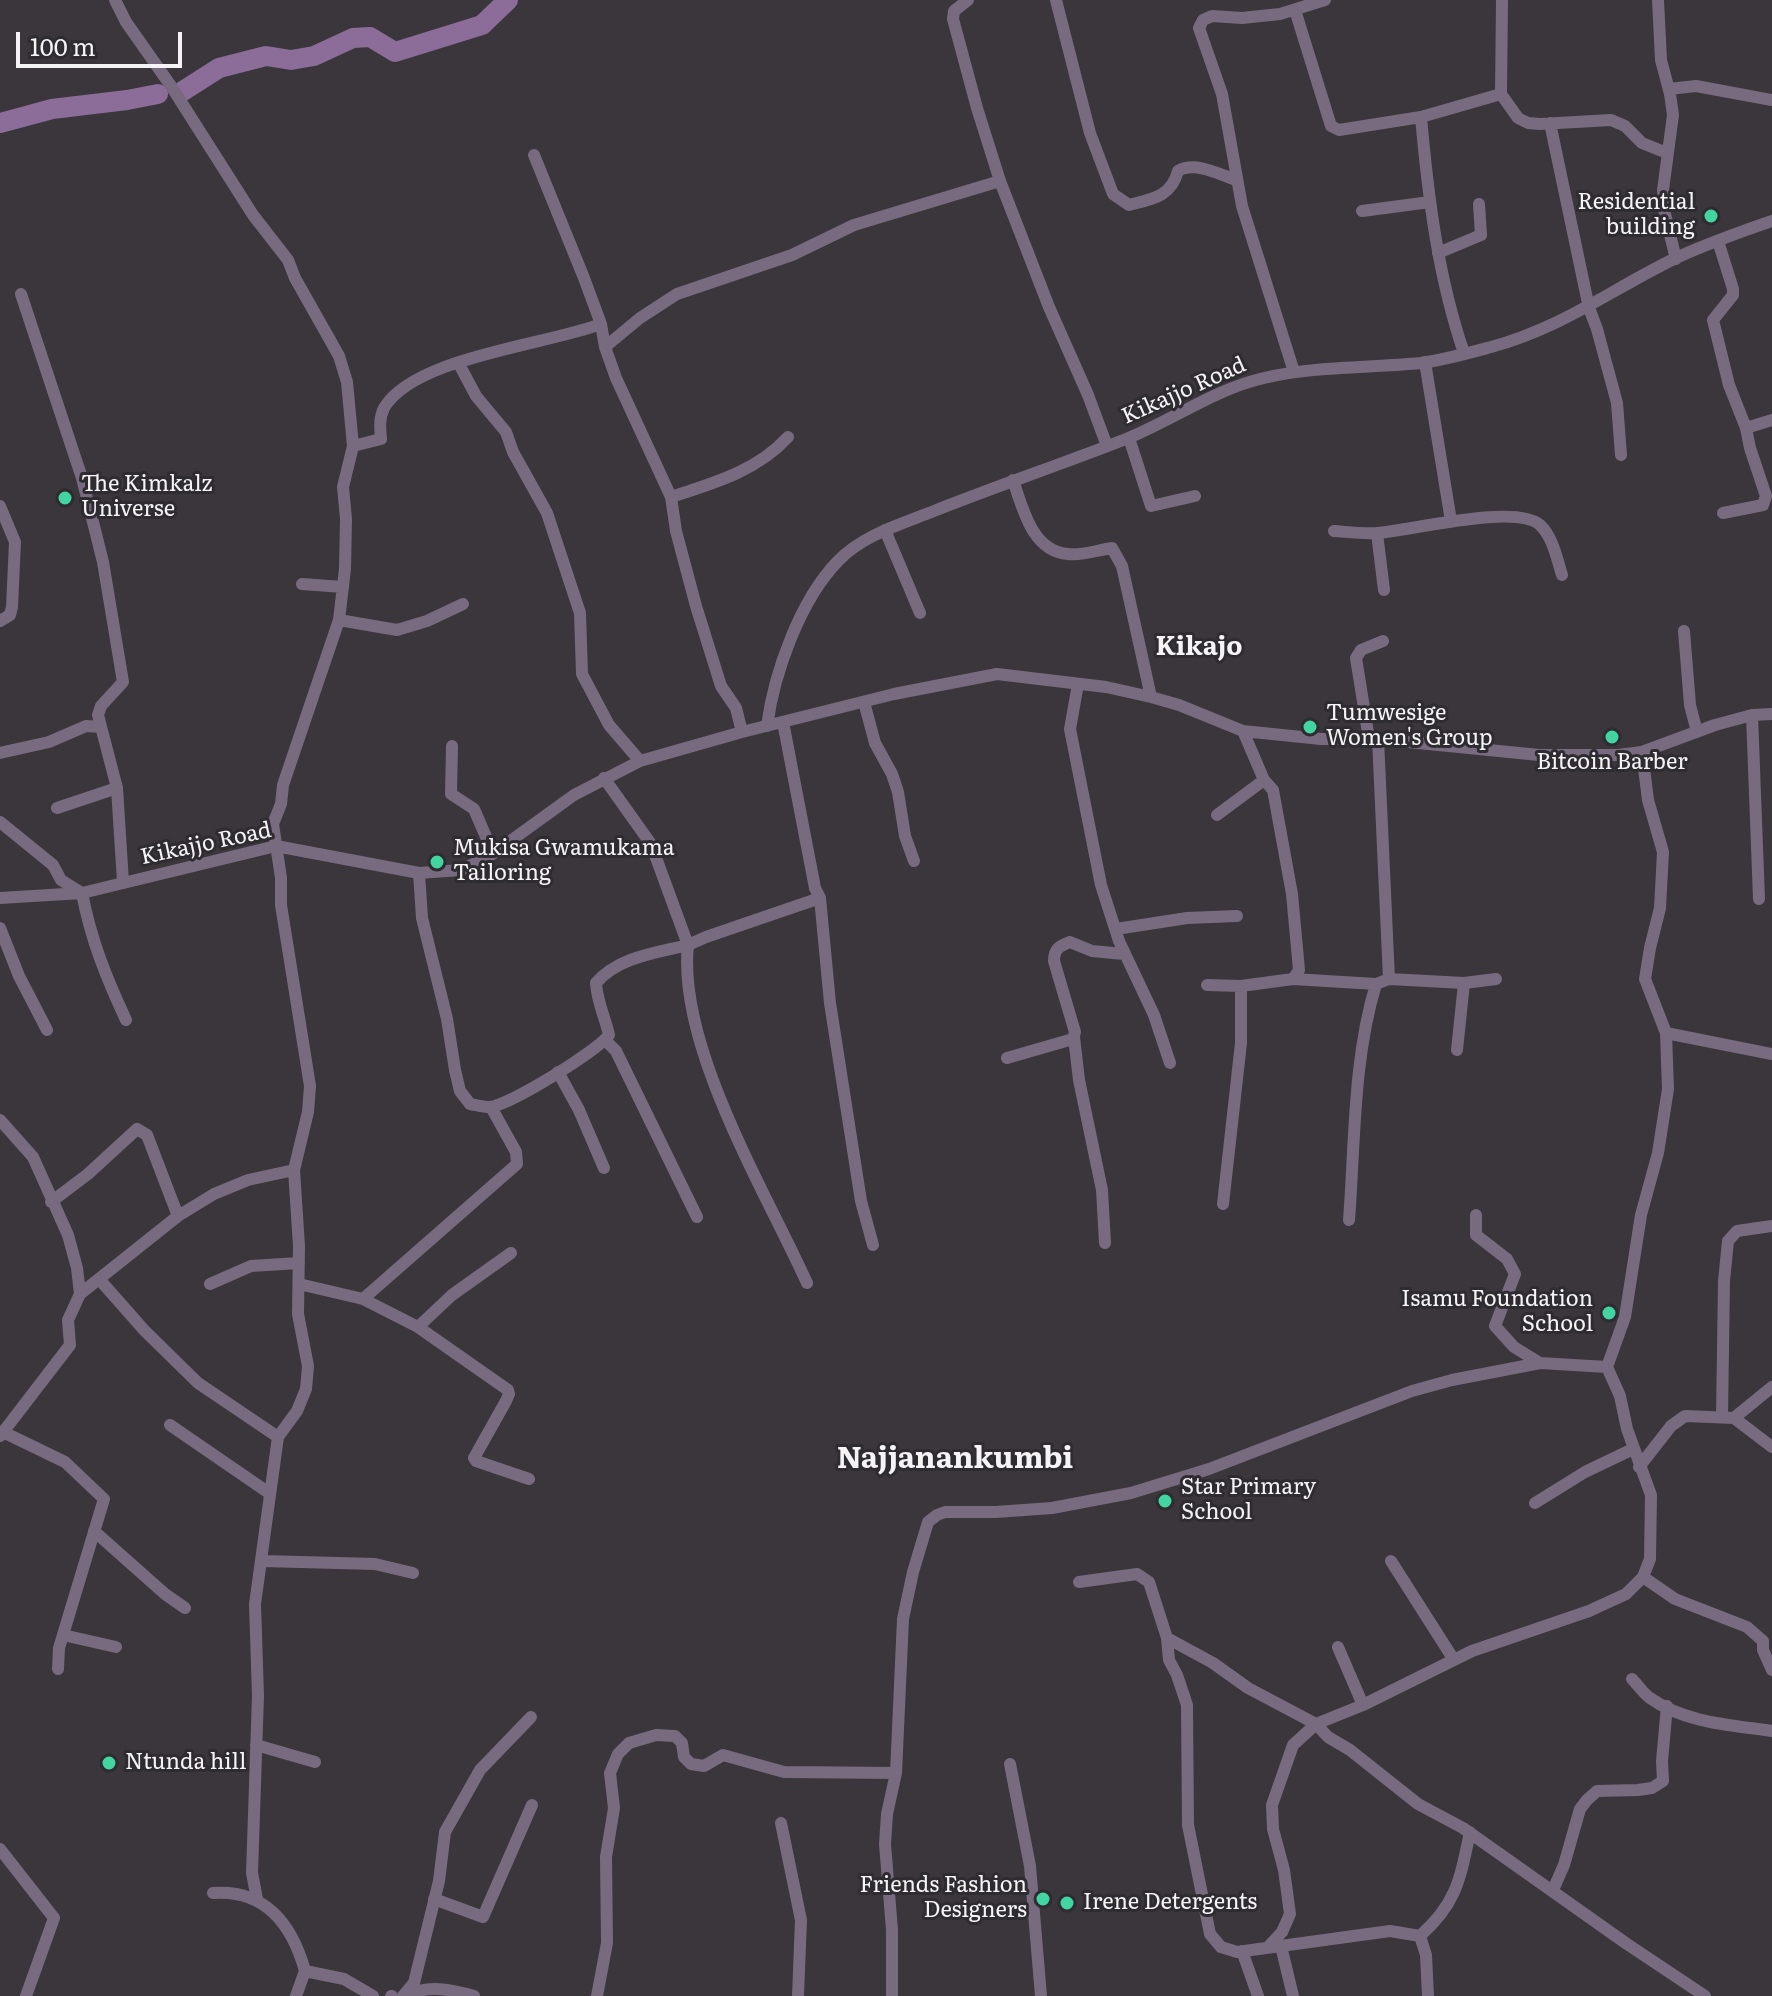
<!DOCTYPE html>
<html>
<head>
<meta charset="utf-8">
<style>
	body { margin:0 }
	#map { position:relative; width:1772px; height:1996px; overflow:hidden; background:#3a363b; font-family:Literata,serif }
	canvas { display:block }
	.scale { position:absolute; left:16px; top:32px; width:166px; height:36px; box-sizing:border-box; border:4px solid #f5f3f6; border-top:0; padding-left:10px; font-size:24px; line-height:28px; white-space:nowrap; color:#f5f3f6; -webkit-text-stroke:6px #2f2c31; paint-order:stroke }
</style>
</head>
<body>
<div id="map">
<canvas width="1772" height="1996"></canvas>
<div class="scale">100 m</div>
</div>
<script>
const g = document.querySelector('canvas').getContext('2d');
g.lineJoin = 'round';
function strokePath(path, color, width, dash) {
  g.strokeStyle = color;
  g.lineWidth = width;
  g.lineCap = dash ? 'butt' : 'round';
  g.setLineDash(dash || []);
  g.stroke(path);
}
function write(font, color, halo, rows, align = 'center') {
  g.font = font + ' Literata,serif';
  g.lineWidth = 6;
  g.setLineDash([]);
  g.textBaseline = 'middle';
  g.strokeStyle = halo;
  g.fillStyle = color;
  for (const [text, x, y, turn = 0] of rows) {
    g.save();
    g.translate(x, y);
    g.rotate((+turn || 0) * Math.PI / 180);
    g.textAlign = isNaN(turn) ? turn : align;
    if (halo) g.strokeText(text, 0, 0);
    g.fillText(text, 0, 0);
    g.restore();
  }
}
strokePath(new Path2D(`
	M183,91L219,68L266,56L291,60L314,56L353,38L370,37L395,52L482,25L508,0
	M0,123L52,109L127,100L158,94`), '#8c6d9a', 20);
strokePath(new Path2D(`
	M115,0L126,22L171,86L253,215L288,260L295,278L339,356L347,382L353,446L343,487L346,519L345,569L339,620L283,785L281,804L273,824L281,878V905L310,1086L308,1112L294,1170L299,1246L298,1314L308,1366L306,1389L297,1411L278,1437L255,1604L258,1696L252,1873L257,1899
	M968,0L954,11L953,19L977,108L1000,181L1049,307L1088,395L1107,446
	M1056,0L1090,133L1113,194L1129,205C1152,199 1171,197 1178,171C1195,161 1219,174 1236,180
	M1502,0L1501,94L1518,118L1528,123L1540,124L1611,120L1625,126L1642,143L1667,153
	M1658,0L1661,60L1670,94L1673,115L1663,190L1664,210L1676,259
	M1295,10L1331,126L1339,130L1421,117
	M1669,89L1696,86L1772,100
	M1550,123L1589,308L1597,329L1617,403L1621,455
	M534,155L584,278L601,324L605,347L616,378L671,497L676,531L696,606L721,686L736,708L742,732
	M1362,211L1430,202
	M1718,241L1733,289V295L1713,320L1729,385L1746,428L1750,448L1766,496L1763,505L1723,513
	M1438,253L1481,235L1479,204
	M21,294L82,478L103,562L123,682L101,706L98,715L117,788L123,882
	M605,347L640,318L677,294L792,255L854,225L1000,181
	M1464,353C1438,277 1428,196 1421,117L1501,94
	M1425,362L1451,521
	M459,364L476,396L506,432L513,452L547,513L580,613L582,674L609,725L640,761
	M1294,372L1242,206L1222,94L1199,28L1203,20L1212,16L1242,18L1280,14L1325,0
	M1746,428L1772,420
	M1129,438L1151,506L1195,496
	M353,446L381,439C380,428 379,418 384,408C414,357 546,345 601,324
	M1013,480C1023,509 1032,551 1068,554C1082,556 1098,550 1112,548L1122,566L1151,697
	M671,497C714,483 757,471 788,437
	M0,506L15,542L12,607L10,615L0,621
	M885,530L920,613
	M1334,531C1348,532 1362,534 1377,533C1409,531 1516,503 1540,525C1553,537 1557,559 1562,575
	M1377,533L1384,590
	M302,584L343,587
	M339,620L397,630L427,621L463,604
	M1684,631L1690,705L1697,732
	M1078,684L1070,729L1101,885L1119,941L1154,1015L1170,1063
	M864,702L875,743L892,774L898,792L905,836L914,861
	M1752,715L1759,899
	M783,722L815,888L820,898L706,937L688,945C677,1046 766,1192 807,1283
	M767,726C774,673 800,600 838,561C863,535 901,524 934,511C997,486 1062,464 1126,439C1173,420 1215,389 1264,378C1315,366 1369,368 1421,363C1444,360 1469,353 1491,347C1562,328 1612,289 1676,258C1707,244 1740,232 1772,221
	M1243,731L1264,780L1273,790L1292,894L1299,970L1293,979
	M1369,739L1356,658L1361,650L1383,641
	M452,746L451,794L474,809L493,853
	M0,753L49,742L86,726L101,727
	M57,808L117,788
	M1217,815L1264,780
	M0,822L53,865L61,880L82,893C91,940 106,977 126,1020
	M419,873L422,918L447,1019L455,1070L460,1091L470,1104C476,1105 484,1107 489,1107C509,1106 597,1051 609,1035C605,1017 597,1002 596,983C618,957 656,953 688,945L651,844L604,778
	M0,898L82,893L276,846L419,873L461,870L491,855L574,795L640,761L742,732L894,694L997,674L1106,687L1151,697L1179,705L1243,731L1321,739H1378L1539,755H1618L1642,752L1715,725L1752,715L1772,714
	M820,898L830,1003L861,1201L873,1245
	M0,928L19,976L47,1030
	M1116,929L1187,918L1237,916
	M1389,979L1464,983L1457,1050
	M1464,983L1496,979
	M1207,985L1241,986L1293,979L1376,984L1389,979L1378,739
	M1666,1033L1772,1054
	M1074,1037L1079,1080L1102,1190L1105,1243
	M605,1040L616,1051L697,1217
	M1007,1058L1073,1039L1075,1032L1054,961C1054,949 1059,946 1070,942L1092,951L1124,954
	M558,1072L579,1110L604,1168
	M0,1120L33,1157L68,1235L77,1268L80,1294
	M51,1202L88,1174L137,1129L147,1135L178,1216
	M1223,1204L1241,1043V986
	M1476,1215V1235L1507,1259L1515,1274L1495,1326L1514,1347L1540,1363
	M1349,1220C1355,1142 1353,1060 1376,984
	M99,1279L144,1330L198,1383L278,1437
	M210,1284L251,1266L299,1263
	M299,1284L363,1299L517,1164L516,1152L491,1107
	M363,1299L418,1327L452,1295L511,1253
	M418,1327L508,1390L509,1394L506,1401L474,1458L476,1461L529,1479
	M1722,1417L1724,1281L1728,1241L1737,1231L1772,1226
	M1734,1418L1772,1387
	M170,1425L269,1493
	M3,1432L65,1462L104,1499L59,1648L58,1669
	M0,1436L70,1345L68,1320L80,1294L178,1216L214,1194L248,1180L294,1170
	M1639,1467L1671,1426L1685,1416L1734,1418L1772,1447
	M1535,1503L1585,1472L1633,1449
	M94,1531L165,1594L185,1608
	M263,1561L375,1564L413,1573
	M1391,1561L1454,1660
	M1643,1577L1675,1599L1747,1627L1763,1641V1650L1772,1670
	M1079,1582L1137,1574L1149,1582L1167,1638L1169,1660L1177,1675L1187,1705L1188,1825L1210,1934L1221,1947L1237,1952L1390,1931L1420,1936L1426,1955L1428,1996
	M63,1635L116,1647
	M1167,1638L1213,1663L1248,1688L1316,1724L1328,1737L1350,1750L1418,1804L1463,1828L1627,1944L1705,1996
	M1338,1647L1363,1705
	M1632,1679C1638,1685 1643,1693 1650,1698C1685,1723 1731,1725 1772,1731
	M256,1745L315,1762
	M1010,1764L1030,1866L1041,1996
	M781,1823L801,1920L798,1996
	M0,1849L54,1918L26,1996
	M1553,1890L1564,1865L1580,1809L1587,1800L1597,1791L1638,1790L1652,1788L1663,1781L1662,1761L1667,1706
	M213,1893C265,1889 292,1924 305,1971L296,1996
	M434,1899L483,1917L532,1805
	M1420,1936C1457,1903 1460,1879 1470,1832
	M1281,1946L1293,1996
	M1268,1947L1282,1932L1290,1914L1284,1870L1273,1829L1272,1805L1293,1745L1316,1724L1363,1705L1472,1651L1589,1611L1626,1594L1643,1577L1650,1559L1651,1495L1627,1429L1620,1396L1607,1367L1625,1317L1641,1215L1658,1153L1668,1089L1666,1033L1645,979L1650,948L1660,908L1663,852L1648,800L1642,752
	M1242,1951L1258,1996
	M305,1971L344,1979L373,1996
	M391,1996H392
	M403,1996L414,1983L439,1881L445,1832L480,1770L531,1717
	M407,1996C427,1984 453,1990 474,1996
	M597,1996L607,1943L606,1857L614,1808L610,1773L618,1754L629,1743L656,1735L675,1736L682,1743L684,1757L691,1764L704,1766L723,1755L784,1772L896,1773
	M892,1996V1930L885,1844L887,1814L896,1773L903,1619L913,1572L928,1522L937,1515L945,1512H996L1052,1508L1131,1493L1209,1469L1412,1391L1452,1380L1540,1363L1607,1367`), '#786b7f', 12);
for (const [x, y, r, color] of [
	[1711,216,8,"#42d4a1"],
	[65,498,8,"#42d4a1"],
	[1310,727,8,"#42d4a1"],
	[1612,737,8,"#42d4a1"],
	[437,862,8,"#42d4a1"],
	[1609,1313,8,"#42d4a1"],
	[1165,1501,8,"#42d4a1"],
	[109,1763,8,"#42d4a1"],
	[1043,1899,8,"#42d4a1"],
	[1067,1903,8,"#42d4a1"]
]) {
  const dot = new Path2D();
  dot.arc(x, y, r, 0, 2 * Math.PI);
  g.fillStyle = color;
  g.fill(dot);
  strokePath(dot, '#2f2c31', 3);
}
write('22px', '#f5f3f6', '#2f2c31', [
	["Residential",1695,203,"right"],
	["building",1695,228,"right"],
	["The Kimkalz",81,485],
	["Universe",81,510],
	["Tumwesige",1326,714],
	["Women's Group",1326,739],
	["Bitcoin Barber",1612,763,"center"],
	["Mukisa Gwamukama",453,849],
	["Tailoring",453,874],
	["Isamu Foundation",1593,1300,"right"],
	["School",1593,1325,"right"],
	["Star Primary",1181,1488],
	["School",1181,1513],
	["Ntunda hill",125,1763],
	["Friends Fashion",1027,1886,"right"],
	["Designers",1027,1911,"right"],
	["Irene Detergents",1083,1903]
], 'left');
write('22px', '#f5f3f6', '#2f2c31', [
	["Kikajjo Road",1184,391,-24],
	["Kikajjo Road",206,844,-12]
]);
write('bold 26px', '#f5f3f6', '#2f2c31', [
	["Kikajo",1199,647]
]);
write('bold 30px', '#f5f3f6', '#2f2c31', [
	["Najjanankumbi",955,1459]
]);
</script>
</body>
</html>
